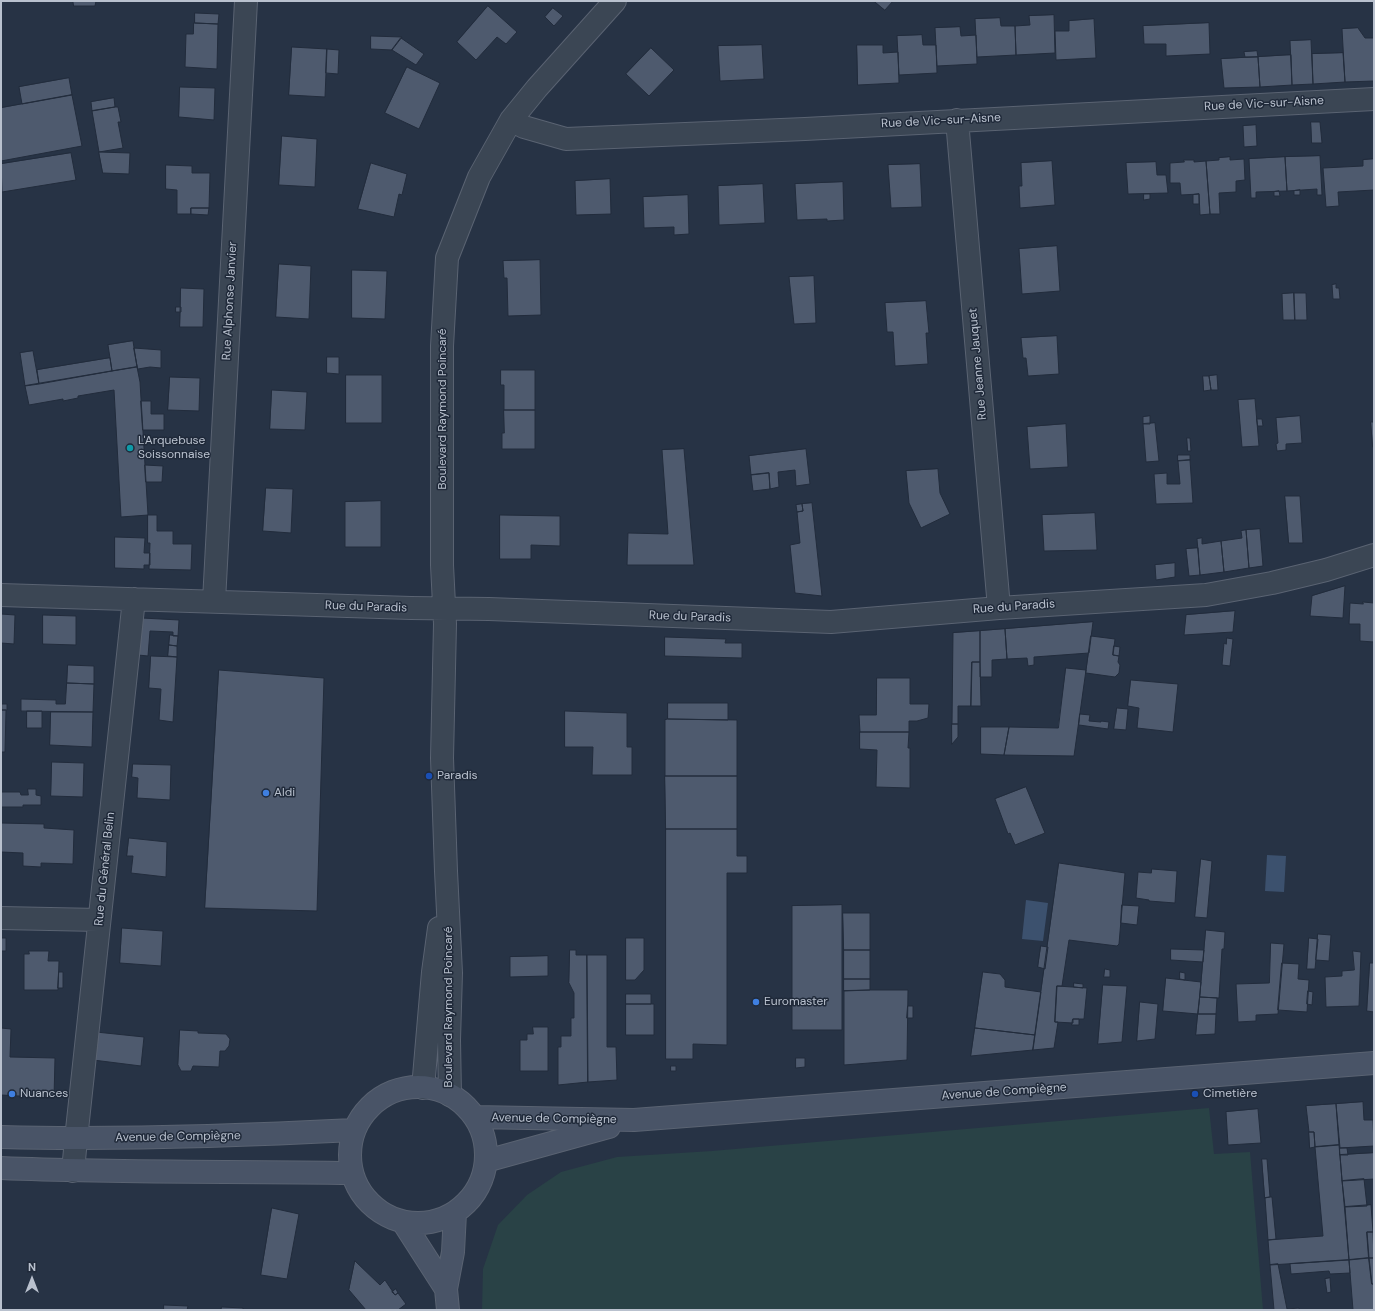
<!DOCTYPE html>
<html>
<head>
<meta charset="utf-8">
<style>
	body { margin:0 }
	#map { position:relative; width:1375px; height:1311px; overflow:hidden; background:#273345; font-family:"DM Sans",sans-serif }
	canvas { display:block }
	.frame { position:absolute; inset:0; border:2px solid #b9c1ce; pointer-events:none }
	.north { position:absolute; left:12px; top:1259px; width:40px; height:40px; -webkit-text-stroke:3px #202a3a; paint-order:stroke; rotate:0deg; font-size:11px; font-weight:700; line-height:16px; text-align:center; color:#b9c1ce }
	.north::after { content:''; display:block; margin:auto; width:14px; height:18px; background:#b9c1ce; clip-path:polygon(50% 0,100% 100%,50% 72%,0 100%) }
</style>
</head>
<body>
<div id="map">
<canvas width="1375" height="1311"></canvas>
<div class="frame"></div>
<div class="north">N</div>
</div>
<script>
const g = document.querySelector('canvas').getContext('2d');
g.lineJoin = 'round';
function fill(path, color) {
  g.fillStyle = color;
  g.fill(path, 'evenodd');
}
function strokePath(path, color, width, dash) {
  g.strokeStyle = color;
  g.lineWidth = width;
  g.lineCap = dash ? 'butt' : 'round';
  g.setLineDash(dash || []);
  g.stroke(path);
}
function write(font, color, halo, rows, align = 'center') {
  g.font = font + ' "DM Sans",sans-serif';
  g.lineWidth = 3;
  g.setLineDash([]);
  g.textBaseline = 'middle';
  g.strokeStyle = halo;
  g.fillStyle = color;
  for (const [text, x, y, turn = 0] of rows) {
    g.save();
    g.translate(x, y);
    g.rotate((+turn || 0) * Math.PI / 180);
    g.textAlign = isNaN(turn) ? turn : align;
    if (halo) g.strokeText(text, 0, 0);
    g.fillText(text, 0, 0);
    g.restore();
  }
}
fill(new Path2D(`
	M1209,1108L1214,1154L1250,1152L1263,1310H482L483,1269L498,1225L527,1195L561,1172L617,1157L712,1151Z`), '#294246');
fill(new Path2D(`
	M1267,855L1286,856L1284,892L1265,891Z
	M1026,900L1048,903L1043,941L1022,939Z`), '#3c516e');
const building = new Path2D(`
	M73,1H96L95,6H74Z
	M874,1H893L885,10Z
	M488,6L517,32L506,44L497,37L476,60L457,42Z
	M553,8L563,16L554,26L545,17Z
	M195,13L219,14L218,24L195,23Z
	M1054,15L1055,53L1016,55L1015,26L1030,25L1029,16Z
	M1000,18L1001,26H1015L1016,55L977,57L975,19Z
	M1094,19L1096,58L1056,60L1055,31H1069V21Z
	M194,23L218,24L217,69L185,67L186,34H193Z
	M1209,23L1210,54L1166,56V44H1144L1143,26Z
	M960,27L961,36L976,35L977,64L937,66L935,28Z
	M1358,28L1365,38H1374V81L1345,82L1342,29Z
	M922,35L923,45H936L937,73L899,75L897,36Z
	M371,36L402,37L392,50L371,49Z
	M401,38L424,54L416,65L392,50Z
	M1311,40L1313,84L1292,85L1290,41Z
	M762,45L764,79L720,81L718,46Z
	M857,45H883V53L898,52L899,83L858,85Z
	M292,47L327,49L325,97L289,95Z
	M651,48L674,70L649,96L626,74Z
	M327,49L339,50L338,74L326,73Z
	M1257,51L1258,57H1245L1244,52Z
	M1343,53L1345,82L1313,84L1312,54Z
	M1291,55L1292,85L1260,87L1258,57Z
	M1258,57L1260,87L1224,88L1221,59Z
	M407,67L440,83L419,129L385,113Z
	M69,78L72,95L22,104L19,87Z
	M180,87L215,88L214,120L179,117Z
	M72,95L82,146L1,161V108Z
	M114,98L115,107L92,111L91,102Z
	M115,107H118L121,122H118L123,148L99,152L92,111Z
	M1311,122H1320L1322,143H1312Z
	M1256,125L1257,146L1244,147L1243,126Z
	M282,136L317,139L315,187L279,185Z
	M99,152L130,153L129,174L103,173Z
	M71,153L76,180L2,192L1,164Z
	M1320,156L1322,195H1317V189L1287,191L1285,157Z
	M1230,157V160L1244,159L1245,180L1236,181V192L1219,193L1220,214H1210L1206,161L1219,160V158Z
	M1285,157L1287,191L1256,192V198H1251L1249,159Z
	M1374,159V190L1338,192L1339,206L1326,207L1323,168L1363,166V160Z
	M1184,160H1194V162L1206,161L1210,214L1200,215L1199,194L1181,195L1180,183H1170V163L1184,162Z
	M1052,161L1055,205L1020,208L1019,186H1022L1021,163Z
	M1156,162L1157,175H1166L1168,193L1128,194L1126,163Z
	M371,163L407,174L402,195L399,194L394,217L358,209Z
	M920,164L922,207L891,208L888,165Z
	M166,165L192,166V173H210L209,208H191V214H177V190L166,189Z
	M610,179L611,214L576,215L575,181Z
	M843,182L844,220L827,221V219L797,220L795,184Z
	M763,184L765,223L719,225L718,186Z
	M1300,190V195H1294V191Z
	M1279,191L1280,196H1274V192Z
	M1144,194H1150V199L1144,200Z
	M1199,194V204H1193V195Z
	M688,195L689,234L674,235V227L644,228L643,197Z
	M191,208H209L208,215L191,214Z
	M1057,246L1060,291L1022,294L1019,249Z
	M540,260L541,315L508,316L507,278H504L503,261Z
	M279,264L311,266L309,319L276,317Z
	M352,270L387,271L385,319L352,318Z
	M814,276L816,323L794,324L789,277Z
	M1336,284V288H1339L1340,299H1333L1332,285Z
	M181,288L204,289L203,327H180Z
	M1294,293H1306L1307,320H1295Z
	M1294,293L1295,320H1283L1282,294Z
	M926,301L929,333H926L928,364L895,366L893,332H887L885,303Z
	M176,307H181V312H176Z
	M1057,336L1059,374L1028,376L1026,358H1023L1021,338Z
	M133,341L137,367L112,371L108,345Z
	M134,348L161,350V368L150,367L138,369Z
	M33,351L39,384L25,386L20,353Z
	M327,357H339V374L327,373Z
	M110,358L112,371L39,384L37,370Z
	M137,367L140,382L148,515L121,517L114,390L78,396V398L63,401V399L29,405L25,386Z
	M501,370H535V410H504V385H501Z
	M346,375H382V423H346Z
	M1217,375L1218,390H1211L1209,376Z
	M1203,376H1209L1211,390L1204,391Z
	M170,377L200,378L199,411L168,410Z
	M272,390L307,392L305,430L270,429Z
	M1255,399L1259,446L1242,447L1238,400Z
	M141,401H151V414H164V430H143Z
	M504,410H535V449H502V433H504Z
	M1150,416V424H1143V417Z
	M1300,416L1302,443L1286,444V450L1277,451L1276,444L1278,443L1276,418Z
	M1257,419H1262L1263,426H1258Z
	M1371,422H1374V447H1373Z
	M1155,423L1159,461L1146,462L1143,424Z
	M1066,424L1068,467L1030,469L1027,427Z
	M1187,438H1190L1191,451H1188Z
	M684,449L694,565H627L628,533L668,534L662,450Z
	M806,449L810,484L796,486L795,470L778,472L779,487L770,489L769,473L751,475L749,456Z
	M1178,455H1190V460L1178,461Z
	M1190,460L1193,503L1156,504L1154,474L1167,473V484H1180L1178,461Z
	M145,465L163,466L162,482H146Z
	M938,469L940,493L950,514L921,528L909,503L906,471Z
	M769,473L770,489L753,491L751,475Z
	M266,488L293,489L291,533L263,531Z
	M1285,496H1300L1303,543H1289Z
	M381,501V547H345V502Z
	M812,503L822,596L795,593L790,545L800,543L797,512L803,511L802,504Z
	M802,504L803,511L797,512L796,505Z
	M1095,513L1097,550L1044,551L1042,515Z
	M148,515H157V531H173V544H192L191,570L149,569L150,543H148Z
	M500,515L560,516V546L531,545V559H500Z
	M1260,529L1263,566L1249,568L1246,530Z
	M1246,530L1249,568L1224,572L1221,541L1242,538L1241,531Z
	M115,537L145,538L144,553H150V565H144V569L115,568Z
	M1202,538V544L1221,541L1224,572L1200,575L1197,539Z
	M1198,548L1200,575L1189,576L1186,549Z
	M1175,563V577L1156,580L1155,565Z
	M1345,586L1343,618L1310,616L1312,596Z
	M1363,602L1374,603V642L1360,641V624H1349L1350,603L1363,604Z
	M1235,611L1233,632L1184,635L1186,615Z
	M1,614L15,615L14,644L1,643Z
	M43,615L76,616V645L43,644Z
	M142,618L179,620L178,636H173V632L150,631L148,656L138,655Z
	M1093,622L1089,653L1034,657V665L1028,666L1027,658L1007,659L1005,629Z
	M1005,629L1007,659L992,660V677H980V631Z
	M980,631V662H972L971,706H958V724H952L953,633Z
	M170,635L178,636L177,646L169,645Z
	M1091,636L1115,639L1113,655L1119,656L1118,662L1120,665L1119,673L1115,677L1086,673Z
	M665,637L726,639L725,643H742V658L665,656Z
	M1227,638L1233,639L1230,666L1222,665L1224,643L1226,644Z
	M169,645L177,646V657L168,656Z
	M1114,646L1120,647L1119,656L1113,655Z
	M151,656L177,657L173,722L159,720L161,689L149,688Z
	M972,662H980L981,706H971Z
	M68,665L94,666V684L67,683Z
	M1066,668L1086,670L1074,756L1004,755L1009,727L1058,728Z
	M219,670L324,678L317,911L205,908Z
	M877,678H910V704H929L928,718L917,721H909V732H860L859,715H876Z
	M1131,680L1178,684L1173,732L1137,728L1139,708L1128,706Z
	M67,683L94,684L93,712L21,711V699L56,700V704H65Z
	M668,703H728V720L668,719Z
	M2,704H7V710H2Z
	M1117,708L1128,709L1126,730L1114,729Z
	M1,710H6L5,752H1Z
	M27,711H42V728H27Z
	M565,711L627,713V747H632V775H592L593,747H565Z
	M51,712H93L92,747L50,745Z
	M1080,714L1090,715L1089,721L1101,722V721L1109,722L1108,729L1079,725Z
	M668,719L737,720V776H665V720Z
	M952,724H958V737L952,744Z
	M981,727H1009L1004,755L981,754Z
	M860,732H909L908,748H910V788L876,787L877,750L860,749Z
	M52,762L84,763L83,797L51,796Z
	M133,764L171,765L170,800L137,798L138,778L132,777Z
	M665,776H737V829H666Z
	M1026,787L1045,833L1015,845L1010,833L1008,834L995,799Z
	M28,789H36V795L41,796V805H23V807H1V792H20L21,795H28Z
	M1,823L44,824V828L74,830L73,864L41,863V867L23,866V853L1,852Z
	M666,829H737V856H747V873H727V1045L693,1044V1059H666Z
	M129,838L167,842L166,877L131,873L133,856H127Z
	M1201,859L1212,861L1207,918L1195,917Z
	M1059,863L1125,873L1119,944L1117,946L1069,940L1062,986H1057L1055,1022H1058L1054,1048L1033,1050Z
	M1152,869L1177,871L1175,903L1149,901V900L1136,898L1138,872L1151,873Z
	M842,905V1030H792V906Z
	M1122,905L1139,906L1137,925L1121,923Z
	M843,913H870V950H844Z
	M122,928L163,931L161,966L120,963Z
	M1206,930L1225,932L1224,949H1222L1219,998L1200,997Z
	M1318,934L1331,935L1329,961L1316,960Z
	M1,938H6V951H1Z
	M626,938H644V970L635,980H626Z
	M1309,938L1318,939L1315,969H1307Z
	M1271,943L1284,944L1278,1014L1256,1015V1021L1238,1022L1236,984L1269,983Z
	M1041,946L1048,947L1045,969L1038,967Z
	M1171,949L1204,950L1203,962L1171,960Z
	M570,950H576V955H587L588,1082L558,1085V1047H561V1036H571V1018H574V993L569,983Z
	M844,950H870V979H844Z
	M29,951H49L48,961H59L58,990H24V954H29Z
	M1353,951L1361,952L1359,1006L1326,1007L1325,977L1342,976V971L1354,970Z
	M587,955H607V1047H616L617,1080L588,1082Z
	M548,956V976L510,977V957Z
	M1282,963L1299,964L1298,979L1309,980L1307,1012L1278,1010Z
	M1370,963H1374V1012L1367,1011Z
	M1105,969L1110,970V977H1104Z
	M59,972H63V988H58Z
	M983,972L1000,974L1005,980V987L1041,992L1035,1035L975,1028Z
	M1180,972L1185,973V980L1180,979Z
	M1166,978L1201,982L1198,1014L1163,1011Z
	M844,979H870V990L844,991Z
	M1074,983L1083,984V988L1074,987Z
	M1103,985L1127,986L1122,1042L1098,1044Z
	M1057,986L1087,988L1084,1019H1073V1023L1055,1022Z
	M870,990H908L907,1060L844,1065V991Z
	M1308,991L1313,992L1312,1005L1307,1004Z
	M626,994H651V1004H626Z
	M1200,997L1217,998L1216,1014H1198Z
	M1140,1002L1158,1004L1155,1039L1137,1041Z
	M626,1004H654V1035H626Z
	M908,1006H913V1018H907Z
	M1198,1014H1216L1215,1034L1196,1035Z
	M1073,1019H1079V1025H1072Z
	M533,1027H548V1071H520V1040H527V1034H533Z
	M1,1028L11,1029L10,1057L55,1058L54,1098L1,1095Z
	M975,1028L1035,1035L1033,1050L971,1056Z
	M180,1030L198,1031V1033L226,1034L230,1039L229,1046L225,1051H220L219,1067L193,1066L191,1071H181L178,1065Z
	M96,1032L144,1037L141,1066L93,1060Z
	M796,1058H805V1067L796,1068Z
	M671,1066H676V1071H671Z
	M1363,1102L1364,1120H1373L1374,1146L1340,1148L1336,1104Z
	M1336,1104L1339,1145L1315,1147L1314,1132H1309L1306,1106Z
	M1258,1109L1261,1143L1228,1145L1226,1112Z
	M1309,1132H1314L1315,1147L1310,1148Z
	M1339,1145L1349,1260L1270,1265L1268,1240L1323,1236L1315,1147Z
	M1340,1148H1347L1348,1155H1340Z
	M1374,1153V1179L1342,1181L1340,1155Z
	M1262,1159H1267L1270,1197L1265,1198Z
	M1364,1179L1367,1206L1345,1207L1342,1181Z
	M1270,1197H1272L1276,1239L1268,1240L1265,1198Z
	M1371,1205L1373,1232H1367L1369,1258L1349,1260L1345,1207Z
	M272,1208L299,1214L287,1279L261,1275Z
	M1367,1232H1373L1374,1258H1369Z
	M1369,1258H1374V1284H1372Z
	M1369,1258L1372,1284H1374V1310H1353L1349,1260Z
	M1349,1260L1350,1273L1330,1274L1329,1271L1291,1274L1290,1264Z
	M355,1261L380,1285L385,1280L395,1295L398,1293L406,1304L398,1310H366L349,1290Z
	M1278,1264L1287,1309L1299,1308V1310H1274L1270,1265Z
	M1330,1278L1331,1292L1327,1293L1325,1279Z
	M396,1289L398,1293L395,1295L392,1292Z
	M164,1305L188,1306L187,1310H164Z
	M222,1307L243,1308V1310H221Z`);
fill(building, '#4e5a6e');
strokePath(building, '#222c3c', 1);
const minor = new Path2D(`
	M511,120L524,127L566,139L805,129L1374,99
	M957,120L999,608
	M1,595L411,608L489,609L831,622L999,608L1206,595L1272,583L1326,570L1374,555
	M214,601L246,1
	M1,918L99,920
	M423,1088L433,972L439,928
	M450,1095L449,1040L451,973L446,871L442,758L445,624L442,565V346L447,258L479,177L511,120L537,88L615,1
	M73,1171L76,1139L134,599`);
const secondary = new Path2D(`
	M350 1155a68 68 0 1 1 136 0a68 68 0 1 1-136 0Z
	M475,1117L634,1120L1374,1063
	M1,1137C119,1140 237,1136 354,1130
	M486,1161L609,1127
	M1,1168C118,1173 235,1171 352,1173
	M403,1222L446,1289
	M448,1310L446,1289L453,1252L455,1213`);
strokePath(minor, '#5a6372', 24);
strokePath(secondary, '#5a6372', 24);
strokePath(minor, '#3b4654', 22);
strokePath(secondary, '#495467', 22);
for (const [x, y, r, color] of [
	[130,448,4,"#0f9aa8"],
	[429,776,4,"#1a4fb4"],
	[266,793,4,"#3f7fe0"],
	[756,1002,4,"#3f7fe0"],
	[12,1094,4,"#3f7fe0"],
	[1195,1094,4,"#1a4fb4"]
]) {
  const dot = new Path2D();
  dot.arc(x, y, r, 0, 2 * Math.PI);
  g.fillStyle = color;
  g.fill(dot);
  strokePath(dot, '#202a3a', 1.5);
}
write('12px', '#b9c1ce', '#202a3a', [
	["Rue de Vic-sur-Aisne",1264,104,-3],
	["Rue de Vic-sur-Aisne",941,121,-3],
	["Rue Alphonse Janvier",230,301,-87],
	["Rue Jeanne Jauquet",978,364,-95],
	["Boulevard Raymond Poincaré",443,409,-90],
	["Rue du Paradis",366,607,2],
	["Rue du Paradis",1014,607,-4],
	["Rue du Paradis",690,617,2],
	["Rue du Général Belin",105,869,-84],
	["Boulevard Raymond Poincaré",449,1007,-90],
	["Avenue de Compiègne",1004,1092,-4],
	["Avenue de Compiègne",554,1119,1],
	["Avenue de Compiègne",178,1137,-1]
]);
write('12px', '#b9c1ce', '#202a3a', [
	["L'Arquebuse",138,441],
	["Soissonnaise",138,455],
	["Paradis",437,776],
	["Aldi",274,793],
	["Euromaster",764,1002],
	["Nuances",20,1094],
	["Cimetière",1203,1094]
], 'left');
</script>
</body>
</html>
